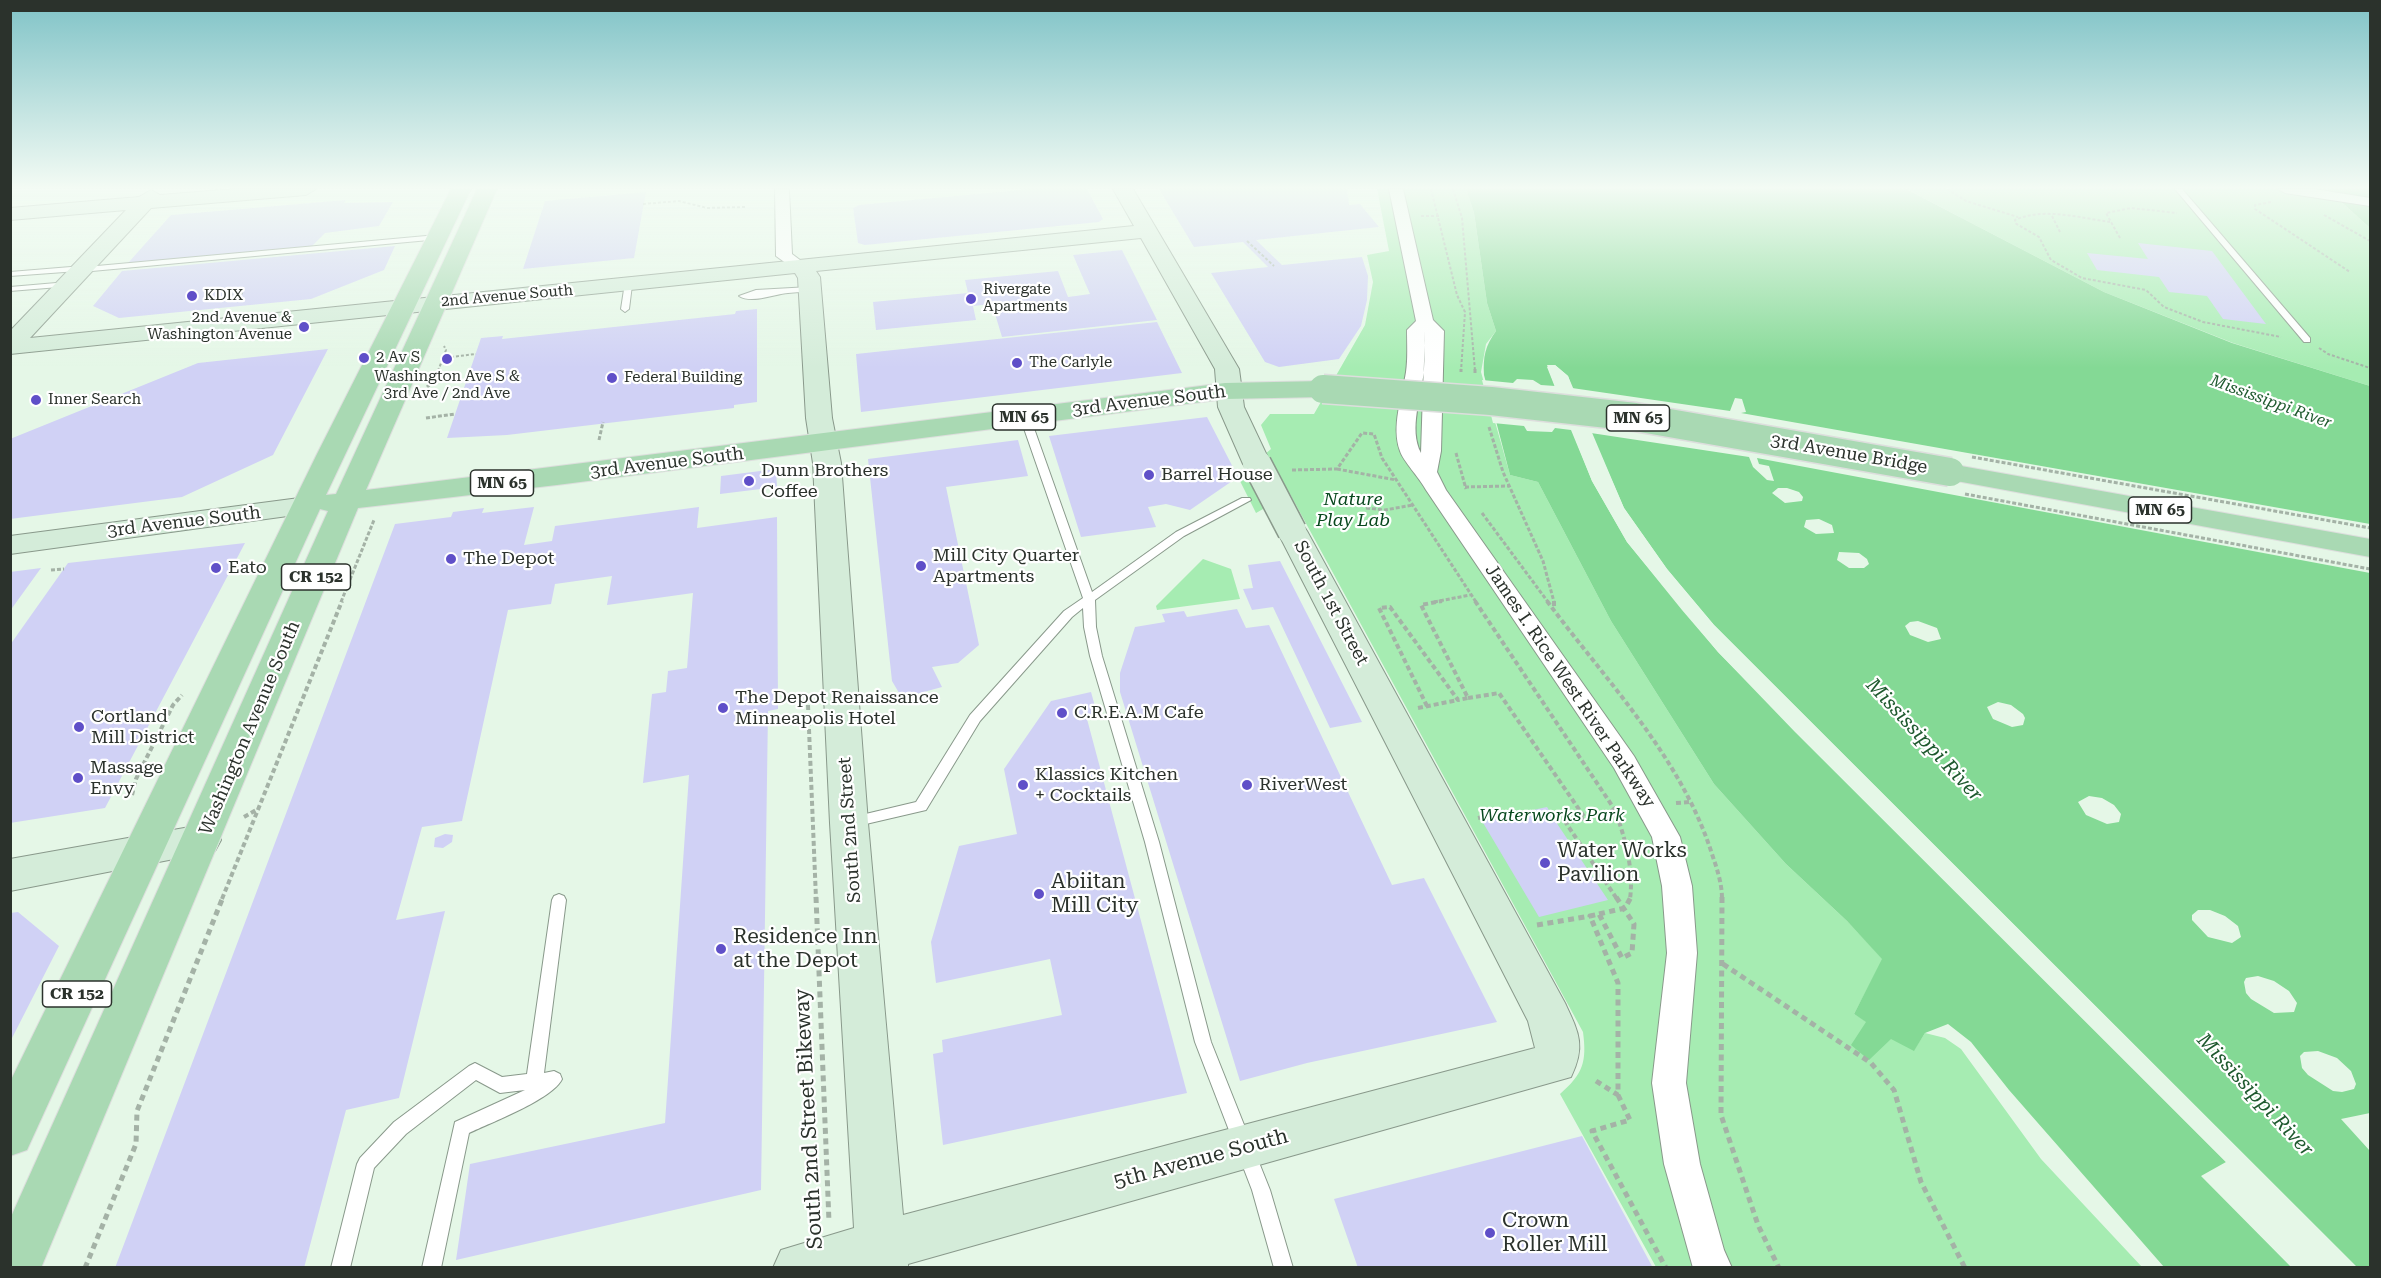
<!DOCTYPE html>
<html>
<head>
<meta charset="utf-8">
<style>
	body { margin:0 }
	#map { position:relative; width:2381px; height:1278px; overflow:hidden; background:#e5f7e7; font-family:"Roboto Serif",serif }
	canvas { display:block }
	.frame { position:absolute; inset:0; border:12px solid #2b322c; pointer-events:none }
</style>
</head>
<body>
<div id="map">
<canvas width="2381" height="1278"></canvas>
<div class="frame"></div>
</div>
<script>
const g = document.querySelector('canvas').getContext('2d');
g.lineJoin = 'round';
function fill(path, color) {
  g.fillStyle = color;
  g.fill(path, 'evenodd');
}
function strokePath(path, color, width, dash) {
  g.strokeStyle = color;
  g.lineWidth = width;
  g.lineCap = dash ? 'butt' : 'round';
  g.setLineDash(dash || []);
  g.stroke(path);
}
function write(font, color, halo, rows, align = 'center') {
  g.font = font + ' "Roboto Serif",serif';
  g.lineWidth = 4.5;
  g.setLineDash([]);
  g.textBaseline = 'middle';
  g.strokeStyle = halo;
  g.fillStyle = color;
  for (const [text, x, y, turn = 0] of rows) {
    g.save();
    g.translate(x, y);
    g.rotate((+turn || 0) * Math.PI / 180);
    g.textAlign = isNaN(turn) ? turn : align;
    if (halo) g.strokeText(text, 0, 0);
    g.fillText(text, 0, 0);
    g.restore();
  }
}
fill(new Path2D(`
	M1377,189H1466L1474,213L1487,303L1496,331L1486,344L1481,372L1510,475L1538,482L1611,621L1714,784L1786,864L1847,921L1883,959L1854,1014L1914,1050L1925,1033L1945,1038L1961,1049L2041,1159L2142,1267H1656L1560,1094C1583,1074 1587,1062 1583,1032L1290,494L1256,513L1238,477L1271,449L1261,425L1270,414H1314L1365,325L1373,282L1367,255L1389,251Z
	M1906,189H2327L2370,228V386L2233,343L2104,292Z
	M1203,559L1231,569L1240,599L1157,610L1156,606Z`), '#a6ecb2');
fill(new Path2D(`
	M1466,189H1906L2104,292L2232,343L2370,386V1113L2341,1119L2370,1151V1267H2357L1714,625L1667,569L1624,508L1568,376L1555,365L1547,367L1592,481L1627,542L1682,610L1718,652L1795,732L2226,1162L2201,1176L2291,1267H2164L2009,1090L1971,1042L1948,1024L1925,1033L1914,1051L1891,1039L1869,1060L1851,1045L1866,1022L1854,1014L1882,959L1847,921L1786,864L1714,784L1611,621L1538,482L1510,475L1484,375C1483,357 1485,346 1496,331L1487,303L1474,213Z
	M2327,189H2370V228Z`), '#84d995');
fill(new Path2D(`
	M1547,365H1555L1568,376L1572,388L1730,411L1735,398L1742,399L1746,412L1741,413L2370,524V573L1757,458L1759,464L1769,466L1774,481L1767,480L1753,467L1749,457L1591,433L1624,508L1667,569L1714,625L2355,1266L2352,1268L1711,627L1665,571L1622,509L1565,378L1551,368L1595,480L1630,540L1684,608L1752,684L2228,1160V1164L1718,652L1627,542L1592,481L1571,430L1555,428L1552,432L1527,431L1524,426L1493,423L1482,380L1513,383L1517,379L1533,380L1541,385L1555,386Z
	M1787,488L1799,492L1803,497L1802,501L1785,503L1772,493L1778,488Z
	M1819,519L1832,525L1834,533L1816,534L1804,527L1806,520Z
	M1839,552L1859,553L1867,559L1869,564L1864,568H1849L1837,560Z
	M1918,621L1937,628L1941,639L1928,642L1910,635L1905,626L1910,622Z
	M1998,702L2011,705L2023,714L2025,718L2023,725L2012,727L1993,719L1987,707Z
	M2089,796L2102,798L2114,805L2121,814L2119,822L2107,824L2086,815L2078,802Z
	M2198,910H2210L2225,916L2238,926L2241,937L2232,943L2208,937L2192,920V915Z
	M2258,976L2274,981L2289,991L2297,1003L2294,1012L2274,1013L2251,999L2246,993L2244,982L2246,978Z
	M2318,1051L2337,1058L2351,1071L2356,1084L2354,1089L2342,1092L2333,1091L2308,1075L2302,1068L2300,1056L2304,1052Z`), '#e5f7e7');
fill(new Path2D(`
	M1031,189H1087L1103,219L1099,222L865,245L858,243L853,208L859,205Z
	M1159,189H1347L1349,205L1360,204L1379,227L1256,240L1282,265L1362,257L1368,276L1367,300L1361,326L1339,359L1279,367L1265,362L1211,273L1268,267L1243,242L1194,247Z
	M646,192L634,258L523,269L545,201Z
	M346,200L344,203L393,202L379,226L325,233L312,246L128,263L171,215Z
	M2138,243L2212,251L2266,324L2223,319L2207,296L2169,292L2159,277L2097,270L2087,253L2148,259Z
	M395,246L384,270L311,299L119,318L93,306L122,271Z
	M1122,250L1157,320L1002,337L992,304L973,306L976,320L876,330L873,302L968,293L965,280L1058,271L1068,297L1090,294L1073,255Z
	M757,309V402L734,405V408L507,435L447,438L481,338L503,336L502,339L735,314L736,311Z
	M1157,322L1182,373L861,412L856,354Z
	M328,349L273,455L182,497L10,519V439L198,363Z
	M1207,417L1238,477L1190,510L1166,504L1148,507L1156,527L1081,537L1049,436Z
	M1018,440L1028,476L946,487L979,645L958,663L932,667L942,687L902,698L892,681L868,459Z
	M776,469L777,487L720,494L721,476Z
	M534,507L524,545L552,541L555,526L699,507L697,528L777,517L778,709L768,711L761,1190L456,1260L470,1164L665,1123L689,775L643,783L652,694L666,692L668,671L687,668L693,593L607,605L612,576L555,584L551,604L508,610L462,821L422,827L396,920L445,911L399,1098L346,1110L304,1268H115L395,524L451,517L453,512L484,508L482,513Z
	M245,543L105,808L10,823V645L68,563Z
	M1280,561L1362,722L1330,728L1273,607L1252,610L1243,589L1253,588L1248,565Z
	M41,568L10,611V572Z
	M1237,609L1246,628L1269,625L1392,885L1424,878L1497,1022L1307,1063L1240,1081L1120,692V673L1135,627L1165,622L1162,614L1184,611L1187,617Z
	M1091,692L1098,717L1087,719L1187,1093L943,1145L933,1054L943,1052L942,1040L1062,1015L1050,959L936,983L931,942L959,846L1017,834L1004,769L1051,701Z
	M1547,807L1558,825L1608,900L1539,917L1482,821Z
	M445,834L453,835L452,842L443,848L434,847L435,838Z
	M18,912L59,946L10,1042V913Z
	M1582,1136L1653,1268H1358L1334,1199Z`), '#d0d1f5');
const lane = new Path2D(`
	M2175,189H2182L2310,338V342H2304Z
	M437,235H440V239L81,272L78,271L10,276V272L83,266L86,267Z
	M68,282H71V286L10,291V287Z
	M625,283L632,285L629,309L625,312L621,309Z
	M810,287H813V291C805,292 796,292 788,293C774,294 752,304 739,296L756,290Z
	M1025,414L1030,417L1092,592L1176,532L1242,498H1250L1251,500L1184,536L1095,600L1096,627L1102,656L1159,842L1211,1042L1270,1190L1293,1268H1274L1252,1190L1195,1042L1145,842L1090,656L1084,627L1083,608L1072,617L980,721L926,810L853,827L848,826L846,822L848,818L853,817L916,802L970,715L1064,611L1083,598L1020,417Z
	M559,894L564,896L566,900L544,1073L554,1071L560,1074L562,1079C553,1099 490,1123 469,1133L441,1268H422L455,1122L525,1090L500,1093L476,1080L406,1134L374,1168L350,1268H331L357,1164L360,1158L394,1122L469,1066L475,1063L502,1077L527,1074L552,900L554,896Z`);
const street = new Path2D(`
	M775,189H789L792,254L808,266L806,269H794L776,256Z
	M1389,189H1403L1433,320L1444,331L1441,451L1437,472L1446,490L1634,756L1680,837L1692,886L1697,953L1686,1083L1700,1164L1724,1250L1732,1268H1693L1664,1164L1652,1083L1667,953L1662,886L1652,837L1614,768L1426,490C1419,477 1403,461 1400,451C1391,427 1402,397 1406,372C1408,359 1407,344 1407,330L1416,321ZM1425,331L1421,453C1408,429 1422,395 1424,369C1425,356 1424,343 1425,331Z
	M2278,189H2314L2370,198V206L2285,193Z`);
const secondary = new Path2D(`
	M235,189H316L306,195L151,208L30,338L1134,226L1113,189H1133L1239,369L1244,407L1271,464L1267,470L1257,472L1247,470L1243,464L1218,407L1215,369L1141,238L816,271L820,277L832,418L841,463L868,823L903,1215L1535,1048L1528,1021L1277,531L1281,525L1292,522L1303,525L1307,531L1565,1003C1579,1033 1586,1046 1571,1077L908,1264V1268H773L781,1250L854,1228L830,823L813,463L806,418L798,278L795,273L10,354V331L126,210L10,220V208L139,197L151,190L160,195Z
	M307,497L317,500L321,506L317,512L10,554V536Z
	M201,825L215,829L221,840L215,851L10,891V859Z`);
const primary = new Path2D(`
	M451,189H471L326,495L336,494L477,189H497L366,490L1225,383L1323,381L1332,384L1336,389L1332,394L1323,397L1225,399L557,485L358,508L41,1268H10V1219L328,511L320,509L27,1150L10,1156V1082L316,456Z
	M1950,464L2370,539V557L1940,478L1936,472L1940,466Z`);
strokePath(lane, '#89998b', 2);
strokePath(street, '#89998b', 2);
strokePath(secondary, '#89998b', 2);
strokePath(primary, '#dddedd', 2);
strokePath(new Path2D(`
	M1431,189L1457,295L1465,312L1461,371
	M1453,189L1462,218L1475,371
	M1947,189L1966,201L2018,217
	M2271,202L2255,205V209L2350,272
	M643,204L679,201L707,208L745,207
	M2324,215L2370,241
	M1421,216H1439
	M2052,216L2060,232
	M2110,222C2081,218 2043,207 2015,220V223L2039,237L2051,260L2082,278L2146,290L2164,307L2203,322L2281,337
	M2120,238L2106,213L2131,208L2177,213
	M1247,241L1274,266
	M225,295L245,293
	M2319,348L2328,354L2370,368
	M451,357L476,354
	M438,371L446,350L444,346`), '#a4b2a6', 2, [3, 2]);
strokePath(new Path2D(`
	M1475,369V373
	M1461,372V369
	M427,387L435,380L439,369
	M426,418L455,414
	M1489,427L1503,472L1543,561L1554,602
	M599,440L603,422
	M1456,453L1466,489
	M1337,469L1396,480
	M1292,470L1337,469L1362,433L1374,434L1382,458L1476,602
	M1465,487L1509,486
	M1366,508L1385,510L1413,505
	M1482,513L1548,602
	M51,570L64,569
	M341,602L374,520
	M1434,602L1470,595`), '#a4b2a6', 3, [4, 2]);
strokePath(new Path2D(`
	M1475,601L1615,810C1625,838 1634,869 1630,899
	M1547,601C1607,682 1681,757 1712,854C1717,869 1722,883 1722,899
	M1554,601V608
	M1468,698L1499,693L1585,818
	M808,705L816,899
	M1427,706L1379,608L1390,607L1458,700L1468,698L1421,605L1442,601
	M1418,708L1458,700
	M132,795L136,779L173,705L182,695
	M1676,803L1690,802
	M1615,810L1566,823L1617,899
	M244,817L258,809
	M1478,818L1492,815
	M222,899L342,601`), '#a4b2a6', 4, [5, 3]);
strokePath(new Path2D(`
	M816,897L829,1222
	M1722,897L1721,1115L1758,1225L1779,1268
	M1599,914L1625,908L1631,897
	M1537,925L1590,916
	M1723,964L1871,1063L1894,1090L1921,1182L1965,1268
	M1596,1081L1618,1095V983L1590,916L1599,914L1622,958L1632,953L1634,924L1616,897
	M1618,1095L1630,1120L1592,1131L1666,1268
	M85,1268L136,1144L137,1111L223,897`), '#a4b2a6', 5, [6, 4.5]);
fill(lane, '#fff');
fill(street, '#fff');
fill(secondary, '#d4ecd9');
fill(primary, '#a9d9b3');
const secondaryBridge = new Path2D(`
	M1257,464L1292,531`);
const primaryBridge = new Path2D(`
	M1323,389L1491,401L1635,417L1950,472`);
strokePath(secondaryBridge, '#89998b', 31, []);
strokePath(primaryBridge, '#dddedd', 31, []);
strokePath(new Path2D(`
	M1972,457L2370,528
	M1965,494L2370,569`), '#a4b2a6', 3, [4, 2]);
strokePath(secondaryBridge, '#d4ecd9', 28);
strokePath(primaryBridge, '#a9d9b3', 28);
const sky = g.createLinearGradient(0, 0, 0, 368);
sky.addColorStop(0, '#80c3c7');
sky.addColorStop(0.51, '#f3fbf4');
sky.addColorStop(1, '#f3fbf400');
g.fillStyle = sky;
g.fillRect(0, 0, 2381, 368);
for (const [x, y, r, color] of [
	[192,296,6,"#5f4fc8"],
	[971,299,6,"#5f4fc8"],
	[304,327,6,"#5f4fc8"],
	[364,358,6,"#5f4fc8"],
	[447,359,6,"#5f4fc8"],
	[1017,363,6,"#5f4fc8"],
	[612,378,6,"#5f4fc8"],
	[36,400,6,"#5f4fc8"],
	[1149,475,6,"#5f4fc8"],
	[749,481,6,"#5f4fc8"],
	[451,559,6,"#5f4fc8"],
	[921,566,6,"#5f4fc8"],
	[216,568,6,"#5f4fc8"],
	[723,708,6,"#5f4fc8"],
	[1062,713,6,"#5f4fc8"],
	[79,727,6,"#5f4fc8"],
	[78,778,6,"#5f4fc8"],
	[1023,785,6,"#5f4fc8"],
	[1247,785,6,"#5f4fc8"],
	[1545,863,6,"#5f4fc8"],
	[1039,894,6,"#5f4fc8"],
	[721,949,6,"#5f4fc8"],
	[1490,1233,6,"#5f4fc8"]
]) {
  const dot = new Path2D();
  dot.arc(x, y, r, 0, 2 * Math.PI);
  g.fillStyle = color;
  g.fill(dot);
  strokePath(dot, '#fff', 2);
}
write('15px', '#2b322c', '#fff', [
	["Rivergate",983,290],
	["Apartments",983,307],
	["KDIX",204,296],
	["2nd Avenue &",292,318,"right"],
	["Washington Avenue",292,335,"right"],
	["2 Av S",376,358],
	["The Carlyle",1029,363],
	["Washington Ave S &",447,377,"center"],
	["3rd Ave / 2nd Ave",447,394,"center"],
	["Federal Building",624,378],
	["Inner Search",48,400]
], 'left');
write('15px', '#2b322c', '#fff', [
	["2nd Avenue South",507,296,-5]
]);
write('italic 16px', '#1f5a2f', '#fff', [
	["Mississippi River",2271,402,20]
]);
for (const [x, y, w] of [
	[1024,417,63],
	[1638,418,63],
	[502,483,63],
	[2160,510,63],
	[316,577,69],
	[77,994,69]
]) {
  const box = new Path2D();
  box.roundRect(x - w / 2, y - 13, w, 26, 4.5);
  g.fillStyle = '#fff';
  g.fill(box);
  strokePath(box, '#2b322c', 1.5);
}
write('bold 16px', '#2b322c', null, [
	["MN 65",1024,417],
	["MN 65",1638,418],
	["MN 65",502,483],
	["MN 65",2160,510],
	["CR 152",316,577],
	["CR 152",77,994]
]);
write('18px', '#2b322c', '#fff', [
	["3rd Avenue South",1149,401,-7],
	["3rd Avenue Bridge",1849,454,10],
	["3rd Avenue South",667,463,-7],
	["3rd Avenue South",184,522,-7],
	["South 1st Street",1331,603,62],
	["James I. Rice West River Parkway",1570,686,56],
	["Washington Avenue South",250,728,-67],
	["South 2nd Street",850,830,-94]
]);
write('18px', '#2b322c', '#fff', [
	["Dunn Brothers",761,471],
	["Coffee",761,492],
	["Barrel House",1161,475],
	["Mill City Quarter",933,556],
	["Apartments",933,577],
	["The Depot",463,559],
	["Eato",228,568],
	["The Depot Renaissance",735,698],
	["Minneapolis Hotel",735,719],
	["C.R.E.A.M Cafe",1074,713],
	["Cortland",91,717],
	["Mill District",91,738],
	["Massage",90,768],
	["Envy",90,789],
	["Klassics Kitchen",1035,775],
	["+ Cocktails",1035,796],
	["RiverWest",1259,785]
], 'left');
write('italic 18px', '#07481d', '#fff', [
	["Nature",1353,500],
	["Play Lab",1353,521],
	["Waterworks Park",1552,816]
]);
write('italic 20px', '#1f5a2f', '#fff', [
	["Mississippi River",1924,740,47],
	["Mississippi River",2255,1095,47]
]);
write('21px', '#2b322c', '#fff', [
	["Water Works",1557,851],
	["Pavilion",1557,875],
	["Abiitan",1051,882],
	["Mill City",1051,906],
	["Residence Inn",733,937],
	["at the Depot",733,961],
	["Crown",1502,1221],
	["Roller Mill",1502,1245]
], 'left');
write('21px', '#2b322c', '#fff', [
	["South 2nd Street Bikeway",809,1119,-93],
	["5th Avenue South",1201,1159,-15]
]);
</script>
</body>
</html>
